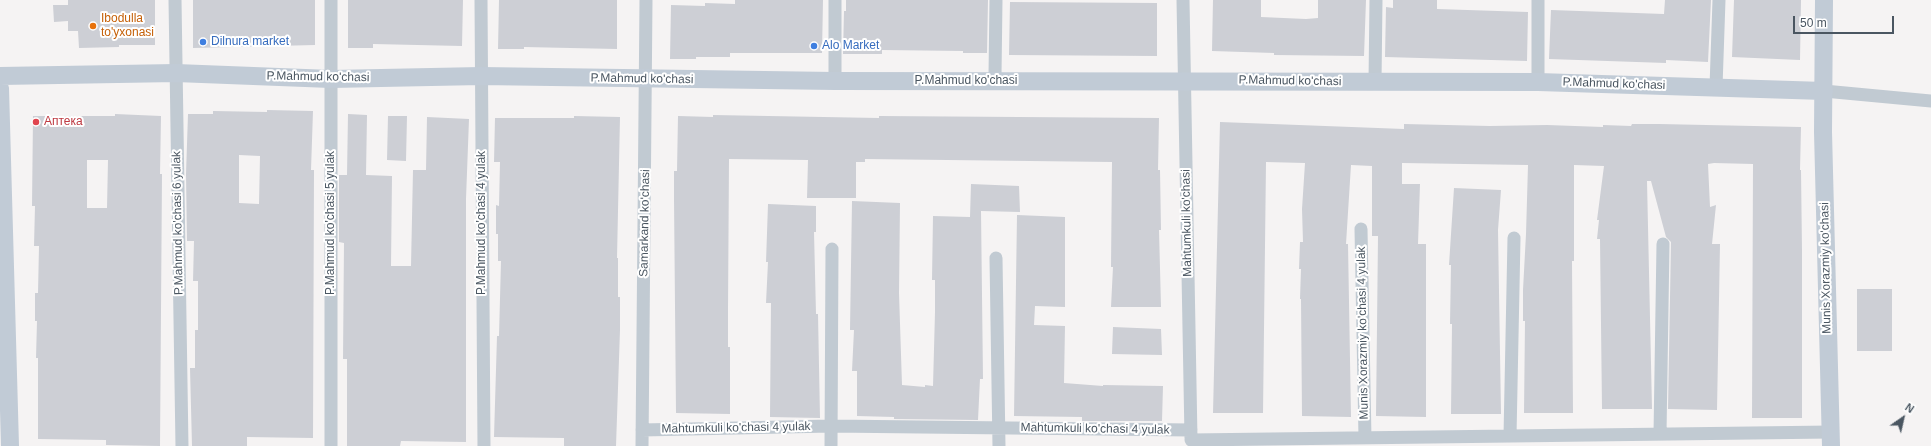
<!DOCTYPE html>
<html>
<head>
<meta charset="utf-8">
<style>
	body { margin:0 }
	#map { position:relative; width:1931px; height:446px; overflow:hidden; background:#f5f3f3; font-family:Helvetica,sans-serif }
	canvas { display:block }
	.north { position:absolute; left:1883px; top:398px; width:40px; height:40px; -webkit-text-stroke:3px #fff; paint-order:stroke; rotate:34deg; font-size:11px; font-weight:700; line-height:16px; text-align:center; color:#4a5661 }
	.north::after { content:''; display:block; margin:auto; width:14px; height:18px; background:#4a5661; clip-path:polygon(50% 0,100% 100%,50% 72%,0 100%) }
	.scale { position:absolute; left:1793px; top:16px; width:101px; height:18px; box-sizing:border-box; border:2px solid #4a5661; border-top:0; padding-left:5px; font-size:12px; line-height:14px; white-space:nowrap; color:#4a5661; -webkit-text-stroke:3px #fff; paint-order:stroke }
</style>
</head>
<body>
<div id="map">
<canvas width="1931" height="446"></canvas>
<div class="north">N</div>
<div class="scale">50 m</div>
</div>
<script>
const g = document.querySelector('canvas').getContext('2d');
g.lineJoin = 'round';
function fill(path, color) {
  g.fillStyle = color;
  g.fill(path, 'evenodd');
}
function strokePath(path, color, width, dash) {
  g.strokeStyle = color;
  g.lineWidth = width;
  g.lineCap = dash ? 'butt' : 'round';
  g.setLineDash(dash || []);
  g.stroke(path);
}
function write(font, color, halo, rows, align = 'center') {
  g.font = font + ' Helvetica,sans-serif';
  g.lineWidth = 4;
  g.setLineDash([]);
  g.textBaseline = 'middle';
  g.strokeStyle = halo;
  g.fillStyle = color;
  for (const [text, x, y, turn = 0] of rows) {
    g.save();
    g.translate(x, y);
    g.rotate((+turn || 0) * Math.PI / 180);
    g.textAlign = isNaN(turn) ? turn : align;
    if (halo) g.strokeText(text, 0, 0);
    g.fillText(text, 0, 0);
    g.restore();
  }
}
fill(new Path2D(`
	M68,0H155V45H119V47L79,48L78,31H68V21L54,22L53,5H68Z
	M193,0H315V45L193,48Z
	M348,0H463L462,46L373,44V48H348Z
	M499,0H617V49L524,47V49H498Z
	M735,0H823L822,53H730V57H696V59H670L671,5L705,6V3L735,4Z
	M846,0H988L987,53H963V51L882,50V54H843L844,11H846Z
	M1213,0H1261V17L1306,19L1318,18V0H1366L1364,56L1274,55V53L1212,51Z
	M1393,0H1437V9L1528,12L1527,61L1385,57L1386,7L1393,8Z
	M1665,0H1711L1708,62L1666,60V63L1549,59L1551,10L1664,14Z
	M1734,0H1801L1800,60L1732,57Z
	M1010,2L1157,3V56L1009,55Z
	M267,110L313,111L311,170H314L313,438L247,437V446H192L190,368H195V330H198V281H193L194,241H187L186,174L188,114H213V111L267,112ZM239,155L260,156L259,204L239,203Z
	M115,114L161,116L160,174H162L160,446L106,445V440L38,439V358H36L37,321H35V293H38L39,246H34L35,206H32L33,116H115ZM87,160H108L107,208H87Z
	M348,114L367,115L366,175L392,176L391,266H411L413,170H426L427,117L469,119L466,199V442L401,441L400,446H347V359H343L344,243L339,242V175H347Z
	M713,115L879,118V116L1159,118L1158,170H1160L1161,230H1159L1161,307H1111L1113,267H1111L1112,162L865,159V162H856V198H807L808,160L729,159L728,309V347H730V414L676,413L674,199V171H677L678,116L713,117Z
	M388,116H407L406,161L387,160Z
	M574,116L620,117L617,258H618V297H620V330L616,446H564V438L494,437L497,336H499L501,261H498V234H496V205L499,206L500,162H494L495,118H574Z
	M1220,122L1404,129V124L1490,126L1547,125L1603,127V125L1631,126L1632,124H1659L1801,127L1800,170H1801L1802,251V418H1752L1753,164L1714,163L1708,164L1710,207L1716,205L1712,244H1720L1717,410L1668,409L1671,242L1666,237L1651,181H1647L1652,409H1602L1600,239H1597L1599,220H1597L1604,166L1574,165V261H1572L1573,413H1524L1525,321H1523V290L1526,234L1528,165L1402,163V184H1420L1418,244H1426V417L1376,416L1378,236H1372V166L1351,165L1346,244H1348L1351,417L1302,416L1301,299H1300L1301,269H1299L1300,242H1303L1302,209L1305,163L1266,162L1263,413H1213Z
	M971,184L1019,186L1020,212L981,211L983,379H980L978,420L894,419V417L857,416V371H852L854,330H850L852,201L900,203L899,293L902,385L925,387V385L933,386L935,312V280H932L933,216L970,217Z
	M1454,188L1501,190L1498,230L1501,414H1451L1452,324H1450L1451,265H1449Z
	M768,204L816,206V232H814L816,314H818L820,418L770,417L771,303H766L768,262H766Z
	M1017,215L1065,217V307L1035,306L1034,325L1065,326L1064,383L1103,386V385L1163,386L1162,421H1082V417L1014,416Z
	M1857,289H1892V351H1857Z
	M1113,327L1161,329L1162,355L1112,354Z`), '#cdcfd5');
strokePath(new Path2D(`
	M175,0L182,446
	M481,0L484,446
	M835,0V81
	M1183,0L1191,438
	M992,81L995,75L996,0
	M1375,82L1376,0
	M1538,82V0
	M1716,87L1719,0
	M1824,91L1931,101
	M1361,229L1365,438
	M996,258L999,446
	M642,430L831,426L1191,430
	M1660,434L1663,244
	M1510,436L1514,238
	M1191,440L1831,432
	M331,446V0
	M642,446L646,0
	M831,446L832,249`), '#c1cad2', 13);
strokePath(new Path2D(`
	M1824,0L1823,132L1831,446
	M0,76L176,73L331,79L481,76L835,81L1538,82L1824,91
	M0,88L10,446`), '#c1cbd6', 18);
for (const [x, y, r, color] of [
	[93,26,4,"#e8710a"],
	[203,42,4,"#3f7fe0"],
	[814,46,4,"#3f7fe0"],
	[36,122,4,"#e0444e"]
]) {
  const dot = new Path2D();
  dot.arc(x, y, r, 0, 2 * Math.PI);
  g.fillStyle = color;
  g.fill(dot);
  strokePath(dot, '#fff', 1.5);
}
write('12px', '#c56008', '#fff', [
	["Ibodulla",101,19],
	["to'yxonasi",101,33]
], 'left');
write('12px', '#366cbe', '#fff', [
	["Dilnura market",211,42],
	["Alo Market",822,46]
], 'left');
write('12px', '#4a5661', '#fff', [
	["P.Mahmud ko'chasi",318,77,1],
	["P.Mahmud ko'chasi",642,79,1],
	["P.Mahmud ko'chasi",966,81],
	["P.Mahmud ko'chasi",1290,81,1],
	["P.Mahmud ko'chasi",1614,84,2],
	["P.Mahmud ko'chasi 6 yulak",178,223,-91],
	["P.Mahmud ko'chasi 5 yulak",331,223,-90],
	["P.Mahmud ko'chasi 4 yulak",482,223,-90],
	["Samarkand ko'chasi",645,223,-89],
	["Mahtumkuli ko'chasi",1187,223,-91],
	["Munis Xorazmiy ko'chasi",1826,268,-91],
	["Munis Xorazmiy ko'chasi 4 yulak",1363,333,-91],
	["Mahtumkuli ko'chasi 4 yulak",736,428,-1],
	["Mahtumkuli ko'chasi 4 yulak",1095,429,1]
]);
write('12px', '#be3a42', '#fff', [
	["Аптека",44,122]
], 'left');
</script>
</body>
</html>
